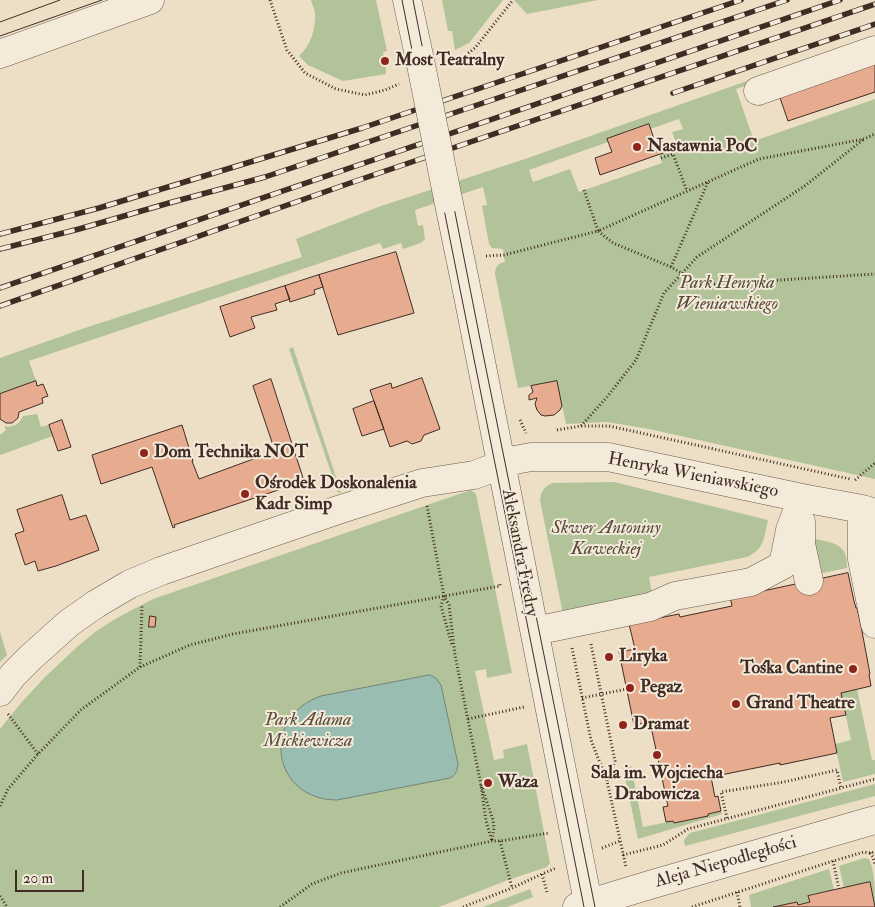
<!DOCTYPE html>
<html>
<head>
<meta charset="utf-8">
<style>
	body { margin:0 }
	#map { position:relative; width:875px; height:907px; overflow:hidden; background:#ecdfc6; font-family:"IM FELL Double Pica",serif }
	canvas { display:block }
	.scale { position:absolute; left:15px; top:870px; width:69px; height:22px; box-sizing:border-box; border:2px solid #412c24; border-top:0; padding-left:6px; font-size:15px; line-height:18px; white-space:nowrap; color:#412c24; -webkit-text-stroke:4px #f3eada; paint-order:stroke }
</style>
</head>
<body>
<div id="map">
<canvas width="875" height="907"></canvas>
<div class="scale">20 m</div>
</div>
<script>
const g = document.querySelector('canvas').getContext('2d');
g.lineJoin = 'round';
function fill(path, color) {
  g.fillStyle = color;
  g.fill(path, 'evenodd');
}
function strokePath(path, color, width, dash) {
  g.strokeStyle = color;
  g.lineWidth = width;
  g.lineCap = dash ? 'butt' : 'round';
  g.setLineDash(dash || []);
  g.stroke(path);
}
function write(font, color, halo, rows, align = 'center') {
  g.font = font + ' "IM FELL Double Pica",serif';
  g.lineWidth = 4;
  g.setLineDash([]);
  g.textBaseline = 'middle';
  g.strokeStyle = halo;
  g.fillStyle = color;
  for (const [text, x, y, turn = 0] of rows) {
    g.save();
    g.translate(x, y);
    g.rotate((+turn || 0) * Math.PI / 180);
    g.textAlign = isNaN(turn) ? turn : align;
    if (halo) g.strokeText(text, 0, 0);
    g.fillText(text, 0, 0);
    g.restore();
  }
}
fill(new Path2D(`
	M311,0H376L387,51L383,52L386,70V74L343,81L308,65L299,56C311,46 316,27 315,12C314,8 312,4 311,0Z
	M442,0H503L469,43L455,50L452,31H448Z
	M514,0H598L527,14Z
	M875,36V41L736,89L754,141L875,99V479L649,429L607,422L566,424L557,381L518,388L495,274C495,267 498,263 505,262L503,249L492,248L489,244L482,206L487,205L483,187L415,210L418,226L423,225L425,239L421,243L403,249L401,243L383,249L380,243L29,361L36,381L0,394V358L82,329L302,257L296,239L381,206L525,159ZM679,119L683,129L672,132L677,145L675,148L659,154L662,163L579,192L570,169L533,182L529,170L608,142L607,139L648,124L650,129Z
	M293,347L341,492L338,493L289,349Z
	M37,414L41,427L49,425L53,436L0,455V435L6,430L4,426C13,428 20,424 23,416Z
	M614,482L768,520C764,537 765,549 747,557L649,577L652,594L564,619L540,500C541,491 544,487 552,483Z
	M471,490L476,494L512,673L487,678L486,669L475,671L494,760L504,758L503,750L527,744L550,863L547,867L508,880L439,907H0V729L21,703L44,678L77,647L95,632L115,619L153,599Z
	M811,538C832,543 848,542 847,568L818,574Z
	M0,632L7,655L0,662Z
	M857,689L872,760H875V774L843,782L835,744L851,740L841,693Z
	M631,766L643,827L673,821L674,823L708,816V814L721,811L722,814L638,839L623,768Z
	M875,784V796L685,846L684,840L690,833Z
	M864,858L869,859C875,872 875,891 875,906L870,883L844,888L839,866Z
	M829,869L834,890L808,895L810,902L798,905L797,902L773,907H751L749,895Z
	M530,889L533,897L507,907H483Z`), '#b2c399');
const water = new Path2D(`
	M430,675L436,678L441,685L458,764C457,771 456,775 450,778L337,800C272,800 259,717 321,696Z`);
fill(water, '#99bdb1');
strokePath(water, '#768379', 1);
const building = new Path2D(`
	M875,58V92L788,121L778,92Z
	M649,124L654,139L661,137L666,152L600,175L595,158L612,152L607,139Z
	M396,252L414,313L338,335L319,275Z
	M319,275L323,287L314,290L315,294L290,302L285,286Z
	M285,286L290,299L275,304L277,310L251,317L255,328L230,337L220,307Z
	M422,378L440,429L424,435L421,441L412,444L407,441L390,447L370,390L391,383L392,388Z
	M271,379L305,484L303,485L302,482L174,525L175,527L173,528L152,467L101,484L92,455L182,425L193,461H192L199,479L275,451L253,386Z
	M36,381L37,386L43,384L48,396L42,398L43,403L19,412L18,418L12,423H6L0,419V394Z
	M557,381L562,406L560,410L554,415L545,416L541,415L537,410L535,404L537,398L529,400V395L533,392L531,386Z
	M374,401L384,429L362,436L353,409Z
	M62,420L71,447L58,451L49,425Z
	M62,495L70,520L86,515L99,550L56,566L38,571L35,561L25,565L15,534L24,531L17,510Z
	M848,573L854,601L856,608H857L861,626L870,674H869L871,686L841,693L846,715L830,718L837,753L780,765V763L711,777L715,797L718,796L721,811L708,814V816L674,823L673,821L666,822L663,807L668,806L650,722L634,725L619,652L635,649L629,624L679,614L680,617L732,606L730,596L749,594Z
	M150,616L156,617L155,627H149Z
	M870,882L875,907H773L797,902L798,905L810,902L808,896Z`);
fill(building, '#e7ac8f');
strokePath(building, '#412c24', 1);
const minor = new Path2D(`
	M407,0L420,60
	M0,54L150,0
	M758,91L875,50
	M448,199L468,296L589,907
	M862,509V559L875,624
	M801,522V544L809,581
	M535,631L650,607L675,596L751,582L783,565L790,530L802,498
	M0,692L13,675L31,657L69,623L96,604L130,584L161,571L338,510L422,483L474,475L515,460L531,457H608L802,498L862,509L875,513
	M577,907L653,884L875,820`);
strokePath(minor, '#6c594c', 29);
strokePath(new Path2D(`
	M270,0L287,50L305,73L336,89L365,95L385,90L399,84
	M447,65L459,60L475,48L513,0
	M661,158L673,154L687,191
	M584,190L598,231L759,159L864,139L875,134
	M486,256L504,255L598,231L613,243L671,267L702,285L875,274
	M671,267L708,182
	M520,420L526,433
	M581,426L607,397L636,360L664,293L697,257L806,185L864,139
	M557,430L581,426H609L850,479
	M855,480L875,463
	M427,506L444,596L449,605L455,655L481,785L486,821L492,841L494,828L493,820L481,785
	M444,596L441,606L452,645
	M591,644L615,761L607,781
	M572,648L591,740L607,781L626,867
	M140,667L142,605
	M582,698L627,689
	M8,714L38,754
	M468,719L524,707
	M0,806L8,789L38,754L82,709L140,667L190,645L233,634L500,586V584
	M727,818L721,792L784,782L837,770L841,788
	M500,841L512,888
	M602,848L620,841
	M870,853L873,857L875,865
	M623,855L663,845L688,829L875,779
	M833,861L839,889
	M547,892L542,874L556,868
	M737,892L740,907
	M0,896L7,907
	M280,907L312,884L341,873L492,841H500L549,833
	M463,907L512,888L542,874
	M692,907L833,861L864,852L870,853L875,852`), '#412c24', 3, [1, 2.5]);
strokePath(minor, '#f3eada', 28);
strokePath(new Path2D(`
	M402,0L584,907
	M413,0L480,339L595,907
	M0,22L60,0
	M0,36L102,0`), '#412c24', 1);
const rail = new Path2D(`
	M673,93L875,24
	M0,234L99,208L362,128L741,0
	M0,249L79,229L169,203L265,177L787,0
	M0,288L840,0
	M0,306L353,182L875,4`);
strokePath(rail, '#412c24', 5.5);
strokePath(rail, '#f3eada', 4, [11]);
const minorBridge = new Path2D(`
	M420,60L448,199`);
strokePath(minorBridge, '#6c594c', 29, []);
strokePath(minorBridge, '#f3eada', 28);
for (const [x, y, r, color] of [
	[385,61,5,"#8f2418"],
	[637,147,5,"#8f2418"],
	[144,453,5,"#8f2418"],
	[245,494,5,"#8f2418"],
	[609,657,5,"#8f2418"],
	[853,669,5,"#8f2418"],
	[630,688,5,"#8f2418"],
	[736,704,5,"#8f2418"],
	[623,725,5,"#8f2418"],
	[657,755,5,"#8f2418"],
	[488,783,5,"#8f2418"]
]) {
  const dot = new Path2D();
  dot.arc(x, y, r, 0, 2 * Math.PI);
  g.fillStyle = color;
  g.fill(dot);
  strokePath(dot, '#f3eada', 2);
}
write('bold 18px', '#412c24', '#f3eada', [
	["Most Teatralny",395,61],
	["Nastawnia PoC",647,147],
	["Dom Technika NOT",154,453],
	["Ośrodek Doskonalenia",255,484],
	["Kadr Simp",255,505],
	["Liryka",619,657],
	["Tośka Cantine",843,669,"right"],
	["Pegaz",640,688],
	["Grand Theatre",746,704],
	["Dramat",633,725],
	["Sala im. Wojciecha",657,774,"center"],
	["Drabowicza",657,795,"center"],
	["Waza",498,783]
], 'left');
write('italic 18px', '#584a3b', '#f3eada', [
	["Park Henryka",727,284],
	["Wieniawskiego",727,305],
	["Skwer Antoniny",606,529],
	["Kaweckiej",606,550],
	["Park Adama",308,721],
	["Mickiewicza",308,742]
]);
write('18px', '#412c24', '#f3eada', [
	["Henryka Wieniawskiego",693,476,11],
	["Aleksandra Fredry",519,553,79],
	["Aleja Niepodległości",726,863,-16]
]);
</script>
</body>
</html>
